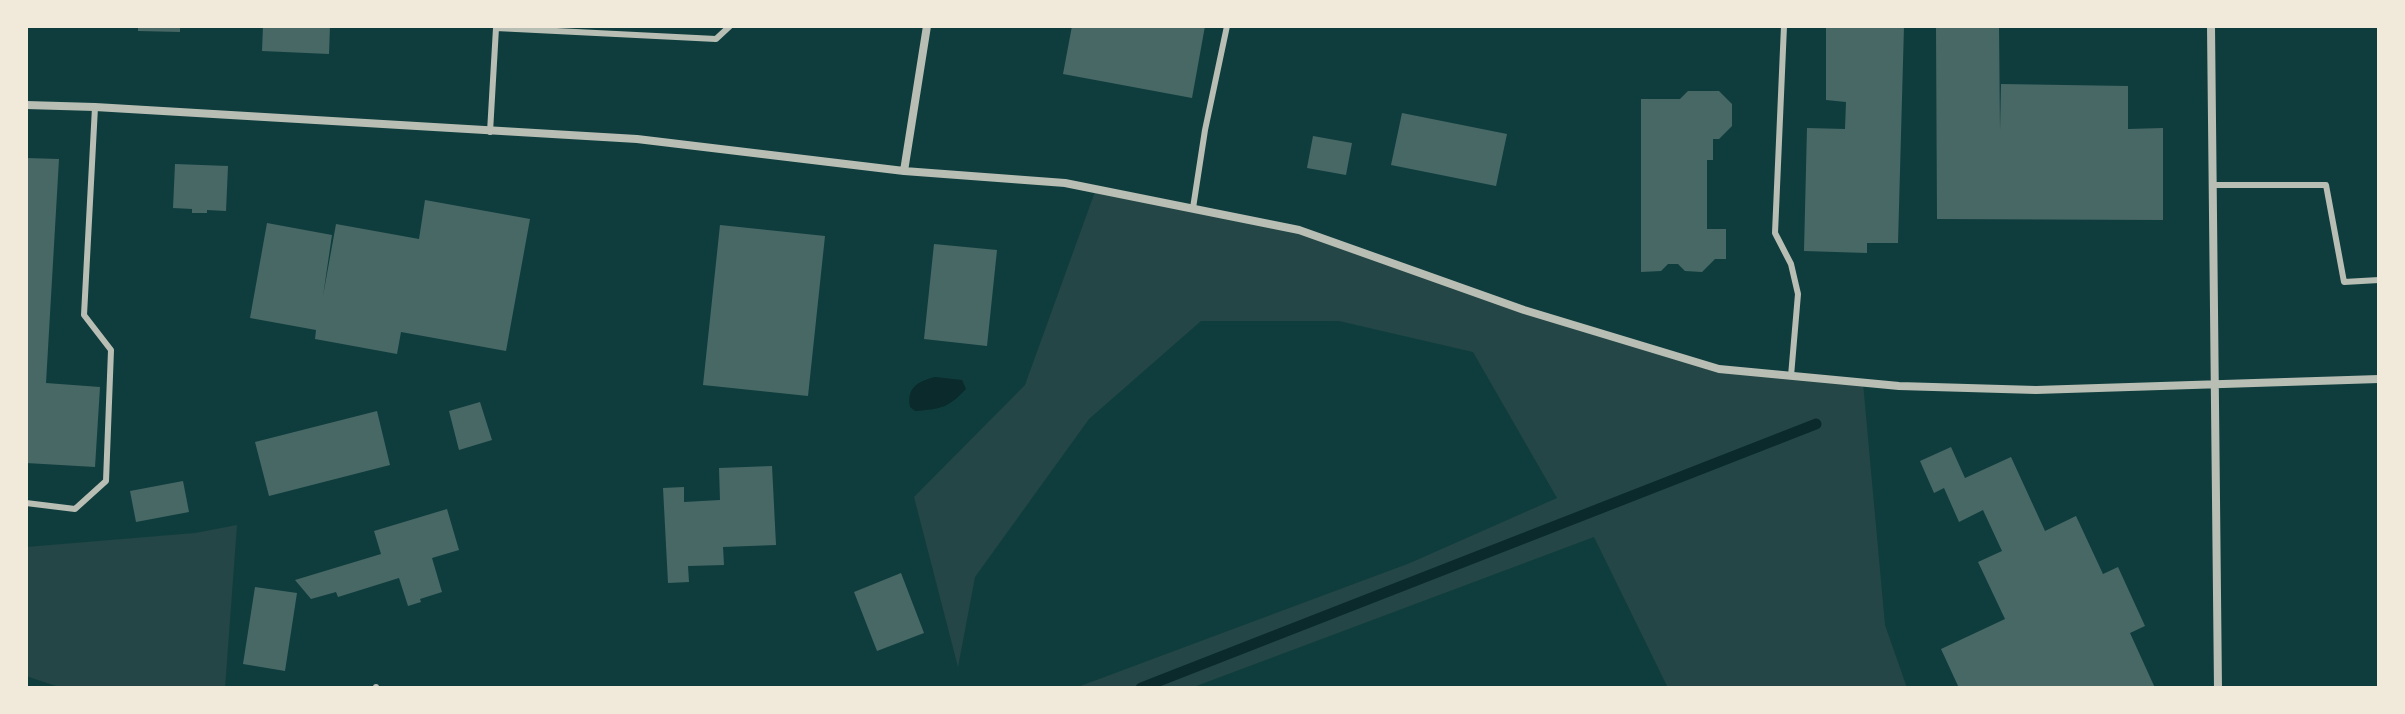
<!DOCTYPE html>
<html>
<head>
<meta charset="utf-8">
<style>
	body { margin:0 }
	#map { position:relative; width:2405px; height:714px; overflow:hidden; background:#0f3d3e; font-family:Georgia,serif }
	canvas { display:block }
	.frame { position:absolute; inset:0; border:28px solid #f1e9da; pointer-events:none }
</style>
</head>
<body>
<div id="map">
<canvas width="2405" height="714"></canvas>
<div class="frame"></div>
</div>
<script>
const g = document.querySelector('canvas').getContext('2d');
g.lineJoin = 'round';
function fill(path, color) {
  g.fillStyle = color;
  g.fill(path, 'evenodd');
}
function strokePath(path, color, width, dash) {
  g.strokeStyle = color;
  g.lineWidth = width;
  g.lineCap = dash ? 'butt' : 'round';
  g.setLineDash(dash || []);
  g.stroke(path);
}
fill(new Path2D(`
	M1096,189L1299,230L1575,325L1719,369L1863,383L1885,625L1907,688H1668L1594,537L1191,688H1075L1410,563L1557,498L1473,352L1339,321H1201L1089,419L975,577L958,667L914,497L1025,385Z
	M237,525L225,688H62L26,676V547L195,533Z`), '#244646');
fill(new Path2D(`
	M935,377L962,380L966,389C948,408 941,409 915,411L910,407C906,388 918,381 935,377Z`), '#0a2a2b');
strokePath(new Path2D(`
	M1141,688L1816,424`), '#0a2a2b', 11);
fill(new Path2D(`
	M138,26H180V32L138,31Z
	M263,26H330L329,54L262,51Z
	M1072,26H1205L1192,98L1063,74Z
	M1826,26H1904L1898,243H1867V253L1804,251L1807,128L1845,129L1846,102L1826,100Z
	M1936,27H1999L2000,131L2001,84L2128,86V129L2163,128V220L1937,219Z
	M1688,91H1719L1732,104V126L1719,139H1713V160H1707V229H1726V259H1715L1702,272L1685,271L1678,264H1668L1661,271L1641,272V99H1680Z
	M1402,113L1507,134L1496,186L1391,165Z
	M1313,136L1352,143L1346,175L1307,168Z
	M26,158L59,159L46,383L100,387L95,467L26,463Z
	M175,164L228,166L226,211L207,210V213H192V209L173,208Z
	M425,200L530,219L506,351L401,332L397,354L315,339L316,330L250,318L267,223L332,235L323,296L336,224L419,239Z
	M720,225L825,236L808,396L703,385Z
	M934,244L997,250L987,346L924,339Z
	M480,402L492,440L459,450L449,411Z
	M377,411L390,465L269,496L255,442Z
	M1951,447L1965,478L2011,457L2045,531L2076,516L2103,574L2118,567L2145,626L2130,633L2155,688H1959L1941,649L2005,619L1978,562L2002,551L1983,510L1959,522L1944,488L1934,493L1920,461Z
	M772,466L776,545L723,547L724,565L688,566L689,582L668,583L663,488L684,487V502L720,500L719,468Z
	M183,481L189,512L136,522L130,491Z
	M447,509L459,550L432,558L442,592L420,599L421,602L408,606L399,578L338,597L336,592L311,599L295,580L381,554L374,531Z
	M901,573L924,633L877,651L854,592Z
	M255,587L297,593L285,671L243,664Z`), '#486865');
strokePath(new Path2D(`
	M1784,26L1775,233L1791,264L1798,294L1791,376
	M490,132L496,28L716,39L730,26
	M2212,185H2326L2344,282L2379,280
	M1193,208L1205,130L1227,26
	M26,503L75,509L106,481L111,350L84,315L95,107
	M376,688V687`), '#b8beb3', 6);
strokePath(new Path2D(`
	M2211,26L2218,688
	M26,105L95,107L637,139L904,171L1065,183L1299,230L1524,310L1719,369L1899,386L2036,390L2379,379
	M904,171L927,26`), '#b8beb3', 8);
</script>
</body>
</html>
